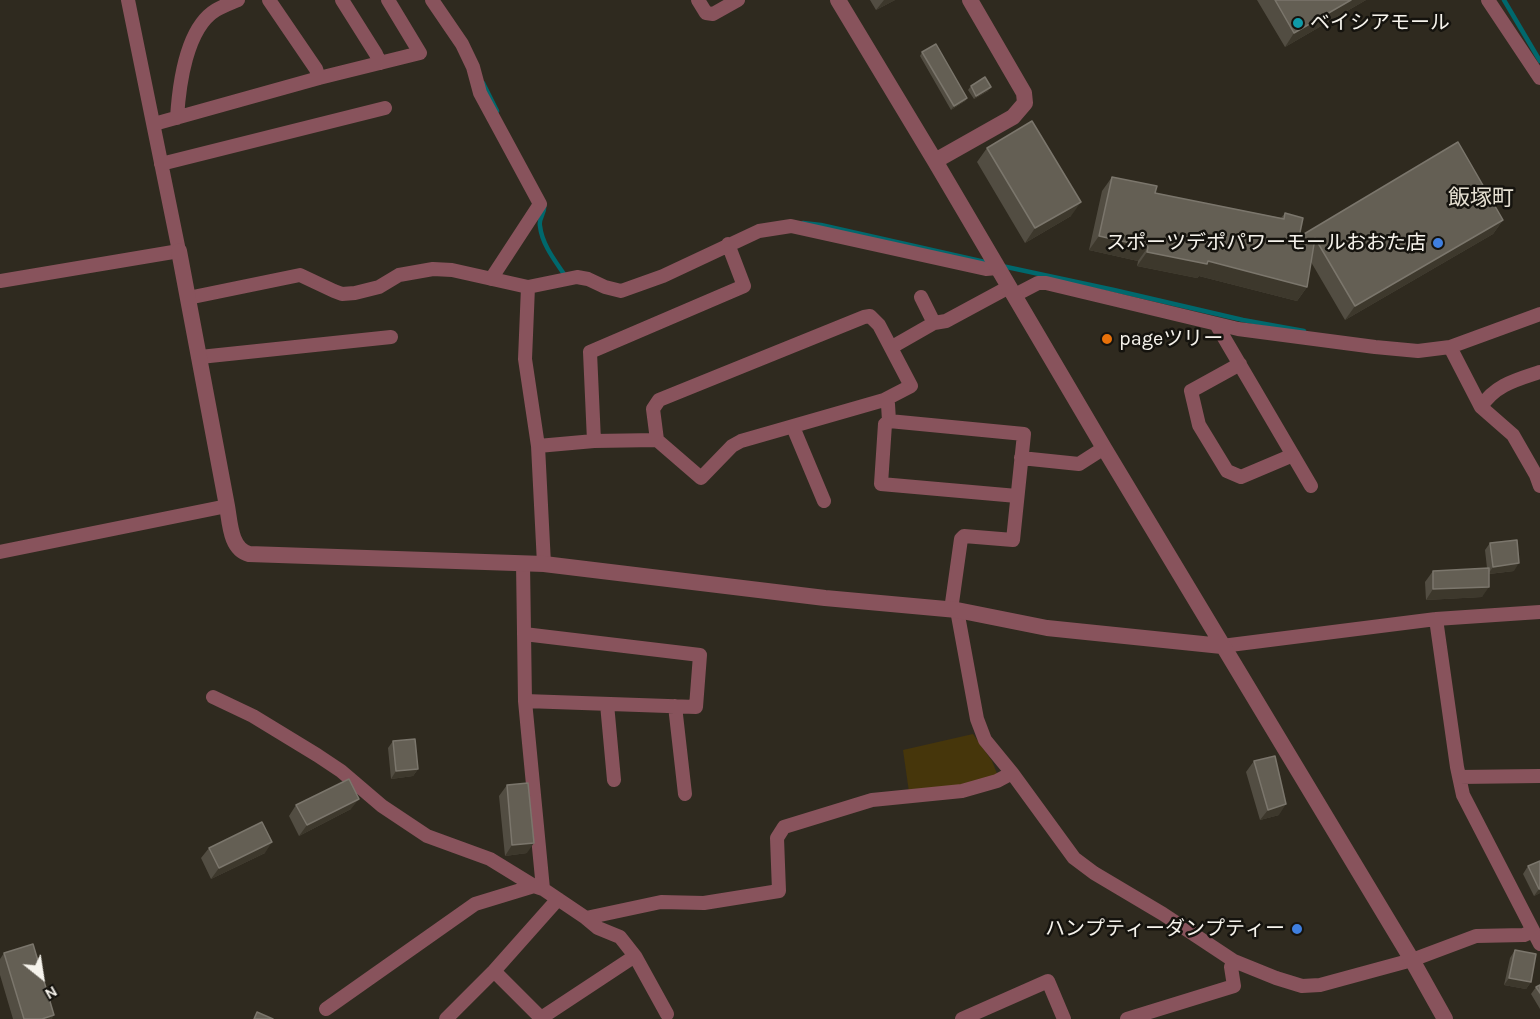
<!DOCTYPE html>
<html>
<head>
<meta charset="utf-8">
<style>
	body { margin:0 }
	#map { position:relative; width:1540px; height:1019px; overflow:hidden; background:#2f2a1f; font-family:Karla,sans-serif }
	canvas { display:block }
	.north { position:absolute; left:12px; top:947px; width:60px; height:60px; -webkit-text-stroke:4px #15130e; paint-order:stroke; rotate:150deg; font-size:16px; font-weight:700; line-height:24px; text-align:center; color:#f6f3ec }
	.north::after { content:''; display:block; margin:auto; width:21px; height:27px; background:#f6f3ec; clip-path:polygon(50% 0,100% 100%,50% 72%,0 100%) }
</style>
</head>
<body>
<div id="map">
<canvas width="1540" height="1019"></canvas>
<div class="north">N</div>
</div>
<script>
const g = document.querySelector('canvas').getContext('2d');
g.lineJoin = 'round';
function fill(path, color) {
  g.fillStyle = color;
  g.fill(path, 'evenodd');
}
function strokePath(path, color, width, dash) {
  g.strokeStyle = color;
  g.lineWidth = width;
  g.lineCap = dash ? 'butt' : 'round';
  g.setLineDash(dash || []);
  g.stroke(path);
}
function write(font, color, halo, rows, align = 'center') {
  g.font = font + ' Karla,"Noto Sans JP",sans-serif';
  g.lineWidth = 5;
  g.setLineDash([]);
  g.textBaseline = 'middle';
  g.strokeStyle = halo;
  g.fillStyle = color;
  for (const [text, x, y, turn = 0] of rows) {
    g.save();
    g.translate(x, y);
    g.rotate((+turn || 0) * Math.PI / 180);
    g.textAlign = isNaN(turn) ? turn : align;
    if (halo) g.strokeText(text, 0, 0);
    g.fillText(text, 0, 0);
    g.restore();
  }
}
fill(new Path2D(`
	M973,734L992,761L998,776L988,781L909,792L903,750Z`), '#46360b');
strokePath(new Path2D(`
	M1504,0L1540,61
	M483,83L497,111
	M544,204C546,213 538,218 540,226C542,245 556,262 566,277
	M803,223L821,225L985,262
	M1002,266L1114,290L1243,320L1304,331`), '#00686d', 4.5);
strokePath(new Path2D(`
	M269,0L316,69L319,78
	M342,0L376,54L380,63
	M432,0L462,44L473,67L480,93L540,204L491,279
	M698,0L706,13L713,14L738,0
	M1488,0L1540,78
	M177,118C179,86 186,28 216,10C223,6 231,3 238,0
	M154,124L319,78L420,53L388,0
	M161,164L385,108
	M0,281L179,251L128,0
	M528,287L525,359L538,446L544,564
	M1015,295L1038,283H1046L1238,329L1375,347L1418,351L1450,347L1540,314
	M921,297L934,323L946,321L1009,287
	M188,298L300,275L334,291L342,294L355,293L379,287L399,275L433,269L452,270L528,287L577,277L588,279L605,287L621,291L663,276L759,231L791,226L986,269L997,268
	M1216,324L1311,486
	M892,347L934,323
	M1450,347L1481,407L1513,435L1536,475L1540,486
	M200,357L391,337
	M1240,364L1191,391L1199,425L1227,471L1241,477L1293,455
	M884,400L888,404L889,421L885,424L881,484L1017,496
	M1481,407C1495,385 1516,380 1540,372
	M889,421L1024,434L1013,540L964,536L961,539L951,610
	M793,427L824,501
	M594,441L590,352L744,286L728,244
	M538,446L594,441L657,440L701,478L732,446L741,441L884,400L911,386L879,325L870,316L864,317L659,400L653,409L657,440
	M1021,458L1079,464L1104,448
	M0,552L227,506
	M523,563L525,701L543,889
	M957,610L977,719L985,740L1012,773L1074,858L1094,873L1163,914L1234,961L1276,978L1302,986L1320,985L1412,960L1476,936L1524,935L1533,931
	M1436,619L1457,767L1463,795L1540,944
	M524,634L700,655L696,707L525,701
	M1222,646L1436,619L1540,612
	M213,697L253,716L317,755L341,771L382,806L427,836L490,859L534,886L543,889L586,918L661,902L704,903L779,891L777,838L784,827L872,800L962,791L997,781L1012,773
	M607,704L614,780
	M675,706L685,794
	M1459,777L1540,776
	M586,918L598,928L620,937L635,956L667,1014
	M494,971L541,1018L635,956
	M326,1009L475,904L534,886
	M446,1019L494,971L558,899
	M962,1019L1048,981L1064,1019
	M1127,1019L1234,986L1231,967L1234,961`), '#88535c', 14);
strokePath(new Path2D(`
	M838,0L935,161L1104,448L1412,960L1445,1019
	M935,161L1013,117L1025,103L1024,93L970,0
	M179,251L227,506C230,522 230,549 249,554L544,564L825,598L957,610L1047,628L1222,646`), '#88535c', 16);
fill(new Path2D(`
	M870,0H895L876,10Z
	M1257,0H1366L1285,47Z
	M922,52L967,98L965,101L951,110L920,56Z
	M971,86L988,91L974,99L968,90Z
	M987,148L1071,216L1025,243L977,162Z
	M1112,177L1155,193L1281,218L1285,213L1299,237L1503,220L1493,234L1345,320L1311,262L1307,287L1297,301L1199,276L1197,278L1137,266L1138,261L1089,250L1102,191Z
	M1490,543L1514,571L1489,574L1482,597L1426,600L1425,582L1433,571L1487,568L1485,550Z
	M393,741L418,769L413,776L391,779L388,748Z
	M1254,761L1279,815L1260,820L1246,772Z
	M507,785L527,853L505,856L499,796Z
	M296,805L351,809L299,836L289,816Z
	M209,848L265,853L211,879L201,858Z
	M1540,861V893L1534,896L1523,874L1528,866Z
	M1515,950L1531,982L1526,989L1504,985L1510,958Z
	M4,953L52,1019H13L0,975V959Z
	M1540,985V1009L1531,994L1536,987Z`), '#524d42');
fill(new Path2D(`
	M884,0H895L876,10Z
	M1351,0H1366L1285,47L1294,33Z
	M991,87L988,91L974,99L976,96Z
	M967,98L965,101L951,110L954,106Z
	M1081,202L1071,216L1025,243L1035,228Z
	M1503,220L1493,234L1345,320L1355,306Z
	M1099,236L1148,247L1138,261L1089,250Z
	M1147,252L1208,261L1307,287L1297,301L1199,276L1197,278L1137,266Z
	M1519,563L1514,571L1488,574L1493,567Z
	M1489,587L1482,597L1426,600L1433,589Z
	M418,769L413,776L391,779L396,771Z
	M359,799L351,809L299,836L307,825Z
	M1286,804L1279,815L1260,820L1268,810Z
	M272,842L265,853L211,879L219,868Z
	M534,843L527,853L505,856L512,845Z
	M1539,889H1540V893L1534,896Z
	M1509,978L1531,982L1526,989L1504,985Z
	M54,1015L52,1019H42Z`), '#3d382c');
const building = new Path2D(`
	M1275,0H1351L1294,33Z
	M936,44L967,98L954,106L922,52Z
	M985,77L991,87L976,96L971,86Z
	M1032,121L1081,202L1035,228L987,148Z
	M1458,142L1503,220L1355,306L1315,238L1307,287L1208,261L1207,264L1147,252L1148,247L1099,236L1112,177L1157,186L1155,193L1284,219L1285,213L1303,218L1299,237Z
	M1517,540L1519,563L1493,567L1490,543Z
	M1489,568V587L1433,589V571Z
	M415,739L418,769L396,771L393,741Z
	M1275,756L1286,804L1268,810L1254,761Z
	M349,779L359,799L307,825L296,805Z
	M528,783L534,843L512,845L507,785Z
	M262,822L272,842L219,868L209,848Z
	M1540,861V889H1539L1528,866Z
	M33,944L54,1015L42,1019H24L4,953Z
	M1515,950L1536,954L1531,982L1509,978Z
	M1540,985V993L1536,987Z
	M257,1012L273,1019H254Z`);
fill(building, '#645f54');
strokePath(building, '#7b766c', 1.5);
for (const [x, y, r, color] of [
	[1298,23,6,"#0f9aa8"],
	[1438,243,6,"#3f7fe0"],
	[1107,339,6,"#e8710a"],
	[1297,929,6,"#3f7fe0"]
]) {
  const dot = new Path2D();
  dot.arc(x, y, r, 0, 2 * Math.PI);
  g.fillStyle = color;
  g.fill(dot);
  strokePath(dot, '#15130e', 2);
}
write('20px', '#f6f3ec', '#15130e', [
	["ベイシアモール",1310,23],
	["スポーツデポパワーモールおおた店",1426,243,"right"],
	["pageツリー",1119,339],
	["ハンプティーダンプティー",1285,929,"right"]
], 'left');
write('22px', '#e6e0d2', '#15130e', [
	["飯塚町",1481,199]
]);
</script>
</body>
</html>
